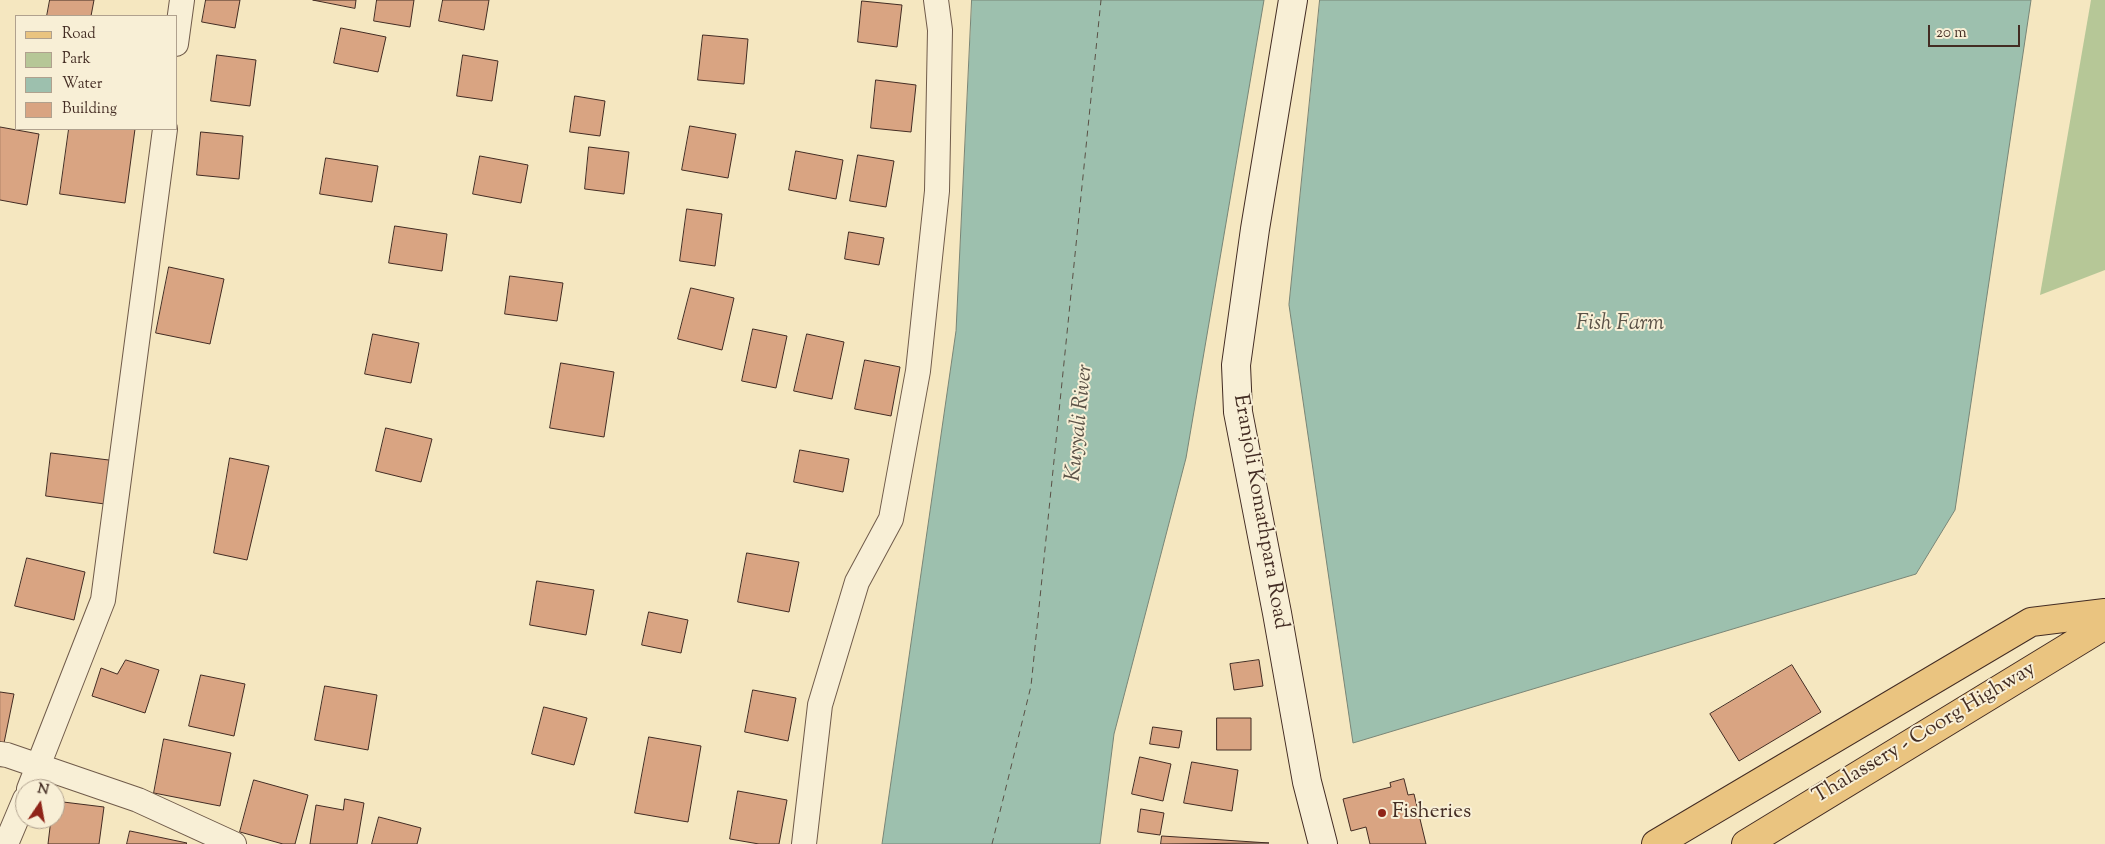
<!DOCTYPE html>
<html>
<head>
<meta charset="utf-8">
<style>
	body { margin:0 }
	#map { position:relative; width:2105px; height:844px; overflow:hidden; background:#f5e7c0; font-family:"Sorts Mill Goudy",serif }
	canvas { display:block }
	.legend { position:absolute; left:15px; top:15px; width:162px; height:115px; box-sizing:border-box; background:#f8efd6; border:1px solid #b0a18e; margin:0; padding:6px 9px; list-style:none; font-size:15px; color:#432c23 }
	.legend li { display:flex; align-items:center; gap:10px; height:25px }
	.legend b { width:25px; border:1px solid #b0a18e }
	.north { position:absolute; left:15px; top:779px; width:50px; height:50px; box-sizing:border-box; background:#f8efd6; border:1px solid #b0a18e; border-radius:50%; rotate:12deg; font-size:14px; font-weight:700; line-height:20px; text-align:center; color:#432c23 }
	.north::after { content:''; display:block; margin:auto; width:18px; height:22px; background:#8f2418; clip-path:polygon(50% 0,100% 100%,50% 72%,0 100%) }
	.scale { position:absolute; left:1928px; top:25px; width:92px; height:22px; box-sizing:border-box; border:2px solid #432c23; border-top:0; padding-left:6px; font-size:15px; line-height:18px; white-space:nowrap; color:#432c23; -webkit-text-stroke:4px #f8efd6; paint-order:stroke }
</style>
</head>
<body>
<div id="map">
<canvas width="2105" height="844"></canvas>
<ul class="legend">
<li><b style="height:6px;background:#eac480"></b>Road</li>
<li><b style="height:14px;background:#b6c797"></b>Park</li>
<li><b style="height:14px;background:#9dc0ae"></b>Water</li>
<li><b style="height:14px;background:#d9a482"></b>Building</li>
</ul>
<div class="north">N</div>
<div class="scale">20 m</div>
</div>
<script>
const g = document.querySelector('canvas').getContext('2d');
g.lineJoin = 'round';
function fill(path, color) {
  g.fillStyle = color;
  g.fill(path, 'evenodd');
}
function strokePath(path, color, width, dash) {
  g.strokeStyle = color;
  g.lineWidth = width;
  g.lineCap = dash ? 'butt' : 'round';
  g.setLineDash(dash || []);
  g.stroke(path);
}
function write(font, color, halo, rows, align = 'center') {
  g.font = font + ' "Sorts Mill Goudy",serif';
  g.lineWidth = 4;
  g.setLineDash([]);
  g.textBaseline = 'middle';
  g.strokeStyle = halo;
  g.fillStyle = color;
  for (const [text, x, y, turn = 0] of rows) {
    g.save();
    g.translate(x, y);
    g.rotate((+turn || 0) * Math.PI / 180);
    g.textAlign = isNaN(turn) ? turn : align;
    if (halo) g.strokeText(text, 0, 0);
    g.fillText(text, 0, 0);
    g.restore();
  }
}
fill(new Path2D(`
	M2091,0H2105V270L2040,295Z`), '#b6c797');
const water = new Path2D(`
	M972,0H1264L1186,458L1114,734L1100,844H882L956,331Z
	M1320,0H2031L1955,510L1916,574L1353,743L1289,305Z`);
fill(water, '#9dc0ae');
strokePath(water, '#798576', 1);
strokePath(new Path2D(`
	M992,844L1031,686L1101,0`), '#5a5146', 1, [6, 5]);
const building = new Path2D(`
	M50,0H94L91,16H47Z
	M206,0H240L235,28L202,22Z
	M313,0H356L355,8Z
	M377,0H414L410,27L374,21Z
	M443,0H489L484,30L439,21Z
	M862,1L902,5L897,47L858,42Z
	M341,28L386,37L378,72L334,63Z
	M703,35L748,39L744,84L698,80Z
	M217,55L256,60L250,106L211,101Z
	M463,55L498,61L492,101L457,96Z
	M876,80L916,85L911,132L871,128Z
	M575,96L605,101L600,136L570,132Z
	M690,126L736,134L728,178L682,170Z
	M0,127L39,134L27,205L0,200Z
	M69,129H135L125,203L60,194Z
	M201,132L243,136L239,179L197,175Z
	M589,147L629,152L624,194L585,189Z
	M796,151L843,160L836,199L789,190Z
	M858,155L894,161L886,207L850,201Z
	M480,156L528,165L521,203L473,194Z
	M326,158L378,166L372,202L320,194Z
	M687,209L722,214L715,266L680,261Z
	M395,226L447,234L442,271L389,263Z
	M849,232L884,238L879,265L845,259Z
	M169,267L224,279L210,344L156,333Z
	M510,276L563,283L557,321L505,314Z
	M691,288L734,298L722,350L678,339Z
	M753,329L787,336L776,388L742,381Z
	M373,334L419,343L411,383L365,374Z
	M807,334L844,342L832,399L794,391Z
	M865,360L900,367L891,416L855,409Z
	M561,363L614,372L604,437L550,428Z
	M386,428L432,439L421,482L376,471Z
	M800,450L849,459L843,492L794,482Z
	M51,453L117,461L112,505L46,496Z
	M230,458L269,466L247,560L214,553Z
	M747,553L799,562L789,612L738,602Z
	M27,558L85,572L74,620L15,606Z
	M537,581L594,590L586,635L530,625Z
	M649,612L688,620L681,653L642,645Z
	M126,660L159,670L145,713L92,696L101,668L117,674Z
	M1259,660L1263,686L1234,690L1230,664Z
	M1792,665L1821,712L1739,761L1710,714Z
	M201,675L245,684L234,736L189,726Z
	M325,686L377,695L368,750L315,740Z
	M753,690L796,698L788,741L745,732Z
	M0,692L14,694L4,743L0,742Z
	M544,707L587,718L574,765L532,754Z
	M1217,718H1251V750H1217Z
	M1153,727L1182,731L1179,748L1150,744Z
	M649,737L701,746L688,822L635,813Z
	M164,739L231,753L220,806L154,793Z
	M1140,757L1171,764L1163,801L1132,794Z
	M1192,762L1238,770L1232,811L1184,803Z
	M1404,779L1408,795L1414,794L1426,844H1370L1366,827L1351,831L1343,799L1391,787L1390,783Z
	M254,780L308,795L295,844H283L240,832Z
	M738,791L787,800L779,844H759L730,839Z
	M345,799L364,803L357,844H310L316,805L343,810Z
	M55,801L104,807L99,844H48L51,819H55Z
	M1141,809L1164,813L1160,835L1138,832Z
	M379,817L421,828L417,844H372Z
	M130,831L187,843L186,844H127Z
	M1162,836L1269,843L1161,844Z`);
fill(building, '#d9a482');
strokePath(building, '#432c23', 1);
const minor = new Path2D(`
	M176,44L182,0
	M0,754L7,755L138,800L234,844
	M29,789L103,600L165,129
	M6,844L25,799
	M804,844L820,705L857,582L891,519L918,371L937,191L940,30L936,0`);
const secondary = new Path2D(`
	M1293,0L1255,229L1236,365L1238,412L1277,613L1307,782L1323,844`);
const primary = new Path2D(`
	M1656,844L2031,622L2105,613
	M1746,844L2105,625`);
strokePath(minor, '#705b4a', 26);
strokePath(secondary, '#432c23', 30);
strokePath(primary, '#432c23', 30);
strokePath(minor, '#f8efd6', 24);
strokePath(secondary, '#f8efd6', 28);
strokePath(primary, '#eac480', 28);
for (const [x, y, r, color] of [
	[1382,813,5,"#8f2418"]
]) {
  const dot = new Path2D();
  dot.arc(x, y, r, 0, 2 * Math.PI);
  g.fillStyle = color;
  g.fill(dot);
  strokePath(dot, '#f8efd6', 2);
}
write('21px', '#432c23', '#f8efd6', [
	["Eranjoli Komathpara Road",1259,512,80],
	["Thalassery - Coorg Highway",1925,734,-31]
]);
write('21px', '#432c23', '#f8efd6', [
	["Fisheries",1392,813]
], 'left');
write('italic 22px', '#5a5146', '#f8efd6', [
	["Fish Farm",1620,325],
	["Kuyyali River",1081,423,-84]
]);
</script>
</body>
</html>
